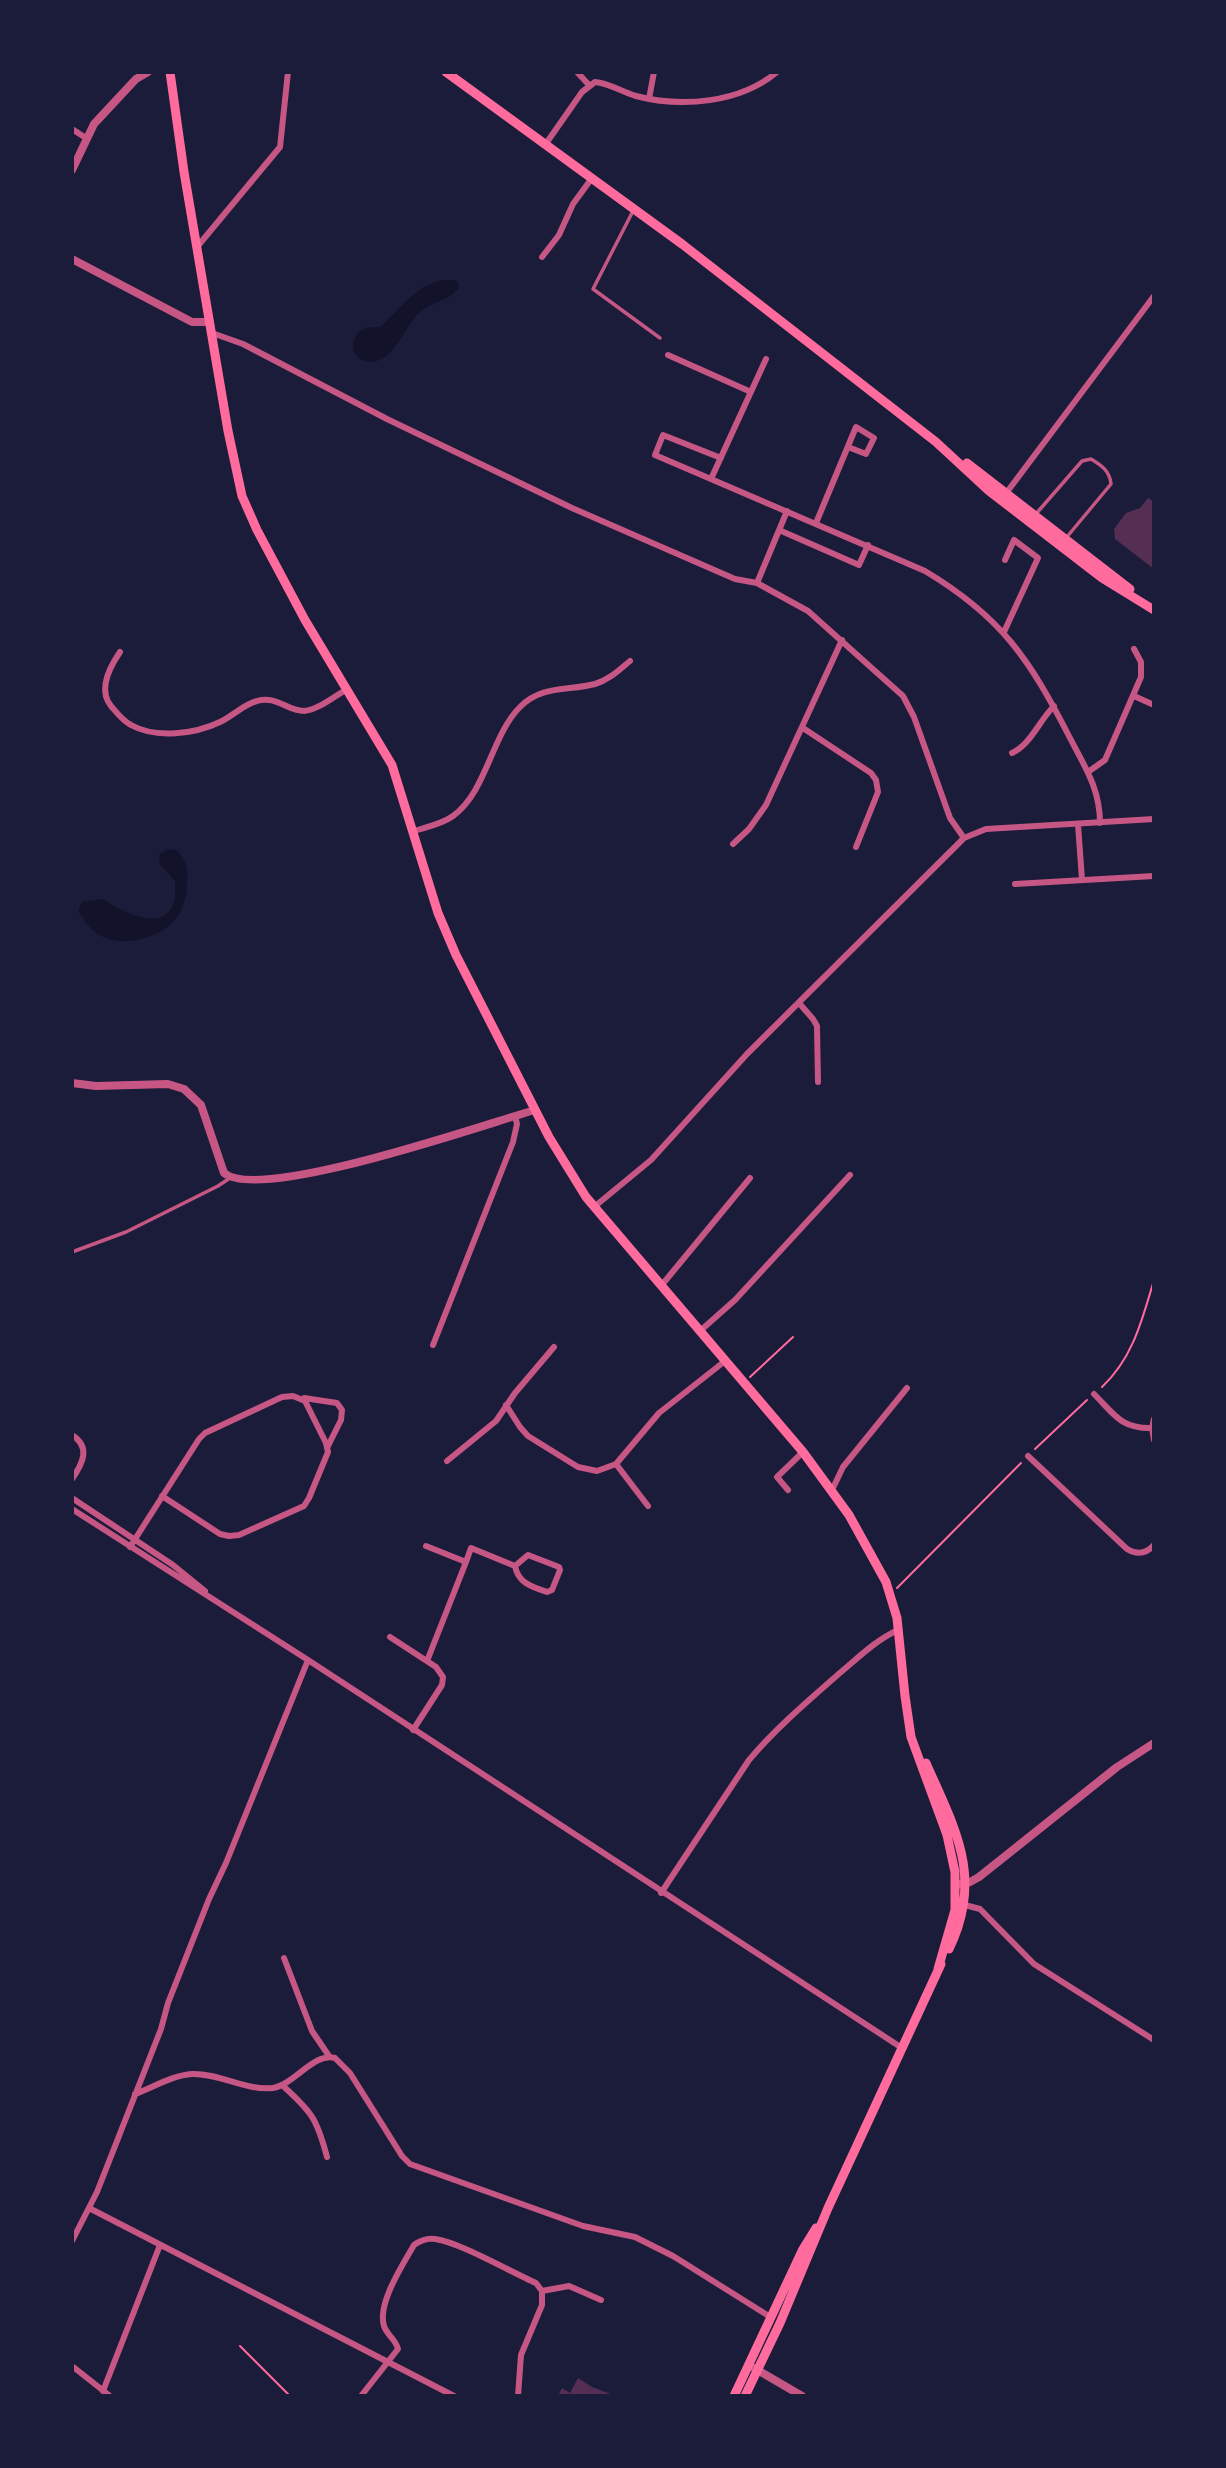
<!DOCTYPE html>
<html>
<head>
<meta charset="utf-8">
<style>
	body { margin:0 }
	#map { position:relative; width:1226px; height:2468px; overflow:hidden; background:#1b1b3a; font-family:"Times New Roman",serif }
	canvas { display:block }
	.frame { position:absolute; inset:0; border:74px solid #1b1b3a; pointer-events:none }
</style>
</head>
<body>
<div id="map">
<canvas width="1226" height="2468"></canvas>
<div class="frame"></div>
</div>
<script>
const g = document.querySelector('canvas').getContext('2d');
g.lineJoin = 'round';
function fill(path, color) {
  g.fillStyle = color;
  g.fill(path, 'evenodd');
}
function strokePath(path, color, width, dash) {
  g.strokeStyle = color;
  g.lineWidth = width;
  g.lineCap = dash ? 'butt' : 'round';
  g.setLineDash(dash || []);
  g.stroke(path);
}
fill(new Path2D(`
	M441,280H453L458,282L459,288C449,301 431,302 419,313C403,328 392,367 366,361C348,356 350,336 364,329C369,327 375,327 380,327C404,307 410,290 441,280Z
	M168,849L176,850C187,860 188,870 187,885C185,918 168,933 137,940C123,943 107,941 95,932C88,927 83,918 78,911L82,902L103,899C132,919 180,937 175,881L159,863L160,854Z`), '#12122b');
fill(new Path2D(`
	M1148,498L1154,502V569L1115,539L1114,529L1126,513L1140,508Z
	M578,2378L592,2387L616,2396H558L562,2388L570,2393Z`), '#542f53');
strokePath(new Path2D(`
	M750,1377L793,1337
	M1102,1387C1133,1358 1142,1320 1154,1280
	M1035,1449L1087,1400
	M897,1588L1021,1463
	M240,2346L290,2396`), '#ff6b9d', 2);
strokePath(new Path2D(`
	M633,211L593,289L660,338
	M1035,515L1082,461L1091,459C1101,465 1110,471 1111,484L1066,538
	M72,1252L126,1232L218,1186L230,1178`), '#c65784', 3.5);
strokePath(new Path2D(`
	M577,72L589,85
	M649,99L654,72
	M72,129L86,138
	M545,145L582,92L595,82C609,83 622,92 636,96C682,108 740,103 777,72
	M197,247L280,147L288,72
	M542,257L559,235L573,204L592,178
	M212,333L243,344L387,419L572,508L735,579L757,583L808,611L903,696L914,717L950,818L964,838
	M668,355L751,392
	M721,458L663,435L655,455L925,571C1002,617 1030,660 1070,738C1085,767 1100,789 1100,823
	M711,479L766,359
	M1004,496L1154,296
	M816,523L856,427L874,438L866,454L848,447
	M779,530L859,565L868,545
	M757,583L787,511
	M1004,632L1038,558L1014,540L1005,560
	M120,652C109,668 98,690 111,706C117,713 123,721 131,725C156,739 195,734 220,722C233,716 244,704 257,701C276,695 287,711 304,711C318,710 335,696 347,689
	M1134,696L1154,705
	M803,728L871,773L876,780L878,792L856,847
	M1012,753C1031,744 1039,721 1054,706
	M1088,772L1105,760L1141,677V662L1134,649
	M1078,824L1082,880
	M414,831C427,827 442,824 453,816C487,791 491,736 520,707C541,685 568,691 595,684C609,680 619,670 630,661
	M733,844L749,829L766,805L842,640
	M1015,884L1154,876
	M799,1003L813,1019L817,1026L818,1082
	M594,1207L651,1160L747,1054L964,838L986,829L1154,819
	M661,1286L750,1178
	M700,1331L735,1300L850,1175
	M433,1345L513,1142L517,1124L515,1116
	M1094,1394C1114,1414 1121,1429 1152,1428
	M304,1398L337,1403L342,1410L341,1420L327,1448
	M506,1405L520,1427L528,1436L578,1467L597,1471L616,1464L648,1506
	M1154,1419L1152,1428L1154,1440
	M72,1435C91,1447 83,1463 72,1479
	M1028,1456L1127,1549C1137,1555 1146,1554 1154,1545
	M447,1461L496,1421L515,1393L554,1347
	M616,1464L659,1413L725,1361
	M788,1490L777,1477L803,1452
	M832,1490L843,1467L907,1388
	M72,1498L173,1565L205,1591
	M72,1509L308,1660L902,2048
	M426,1546L466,1562L427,1661
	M130,1547L199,1439L205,1433L282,1397L293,1396L305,1401L326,1443L328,1452L309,1498L304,1506L239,1535L229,1536L220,1534L162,1496
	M466,1562L471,1548L515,1566C518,1583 532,1587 547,1592L552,1590L560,1570L559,1567L528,1555L515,1566
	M390,1637L436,1667L443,1677L442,1685L413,1730
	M661,1893L749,1760C776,1728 809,1700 841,1672C859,1657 876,1640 898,1630
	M961,1904L980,1909L1034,1964L1154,2040
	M284,1958L312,2031L329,2056
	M282,2085C312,2112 317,2119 327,2157
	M135,2094C152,2088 173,2075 192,2074C219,2073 246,2091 273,2088C295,2084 314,2052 335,2058L350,2073L402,2156L410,2164L583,2226L635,2237L673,2256L772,2318
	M89,2208L454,2396
	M72,2241L97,2192L161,2029L168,2003L209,1899L226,1863L308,1660
	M542,2291L569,2286L601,2300
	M72,2366L110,2396
	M103,2391L160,2245
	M361,2396L398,2349C396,2340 387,2335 384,2326C377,2304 403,2264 414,2245C421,2240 427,2238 435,2239C459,2242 511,2272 536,2283L542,2291V2305L521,2355L518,2396`), '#c65784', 6);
strokePath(new Path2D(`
	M72,170L94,124L136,79L148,72
	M72,259L192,322H210
	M72,1083L96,1086L168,1084L184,1089L201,1105L224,1173C261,1203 485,1124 535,1110
	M956,1885L970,1882L979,1877L1117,1767L1154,1743
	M754,2368L802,2396`), '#c65784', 8);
strokePath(new Path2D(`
	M170,72L184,172L228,431L242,496L257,530L305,620L392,765L438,913L456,955L549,1137L586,1197L803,1452L849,1515L886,1582L897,1618L905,1696L911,1737L947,1835L955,1872V1910L938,1969
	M446,72L682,244L936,442L989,491L1102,578L1154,610
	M967,463L1130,589
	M926,1763C955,1829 984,1877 949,1949
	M734,2396L803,2249L816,2228
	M745,2396L780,2323L828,2208L941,1964`), '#ff6b9d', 9);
</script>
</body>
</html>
